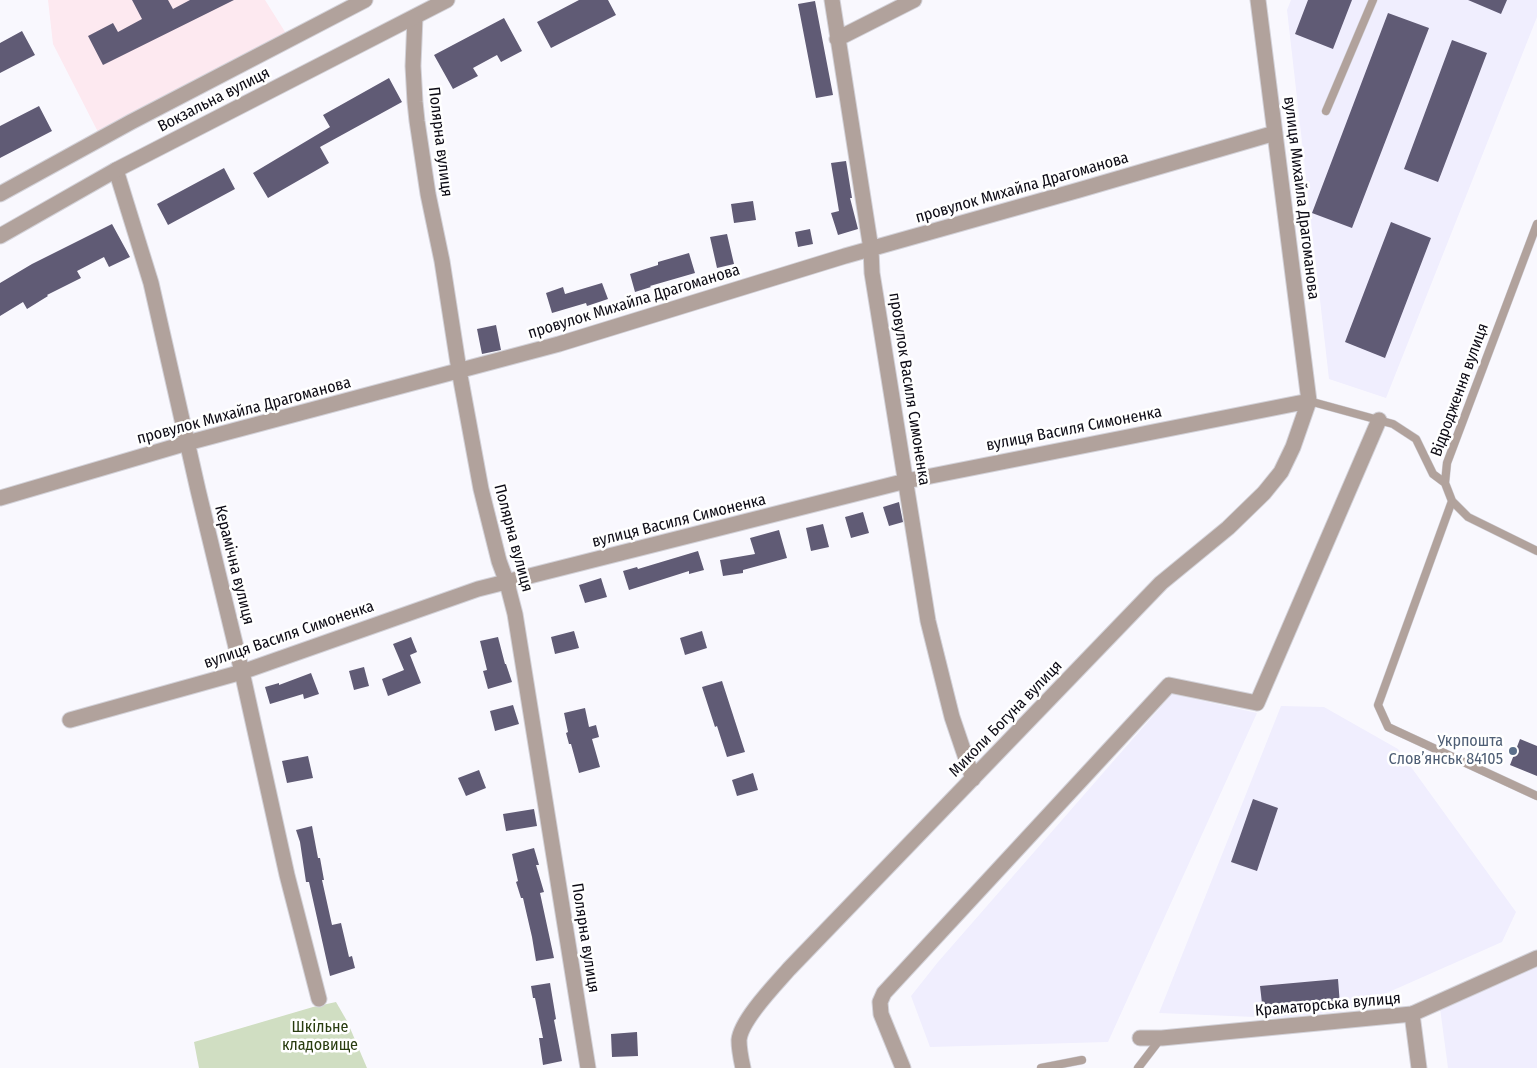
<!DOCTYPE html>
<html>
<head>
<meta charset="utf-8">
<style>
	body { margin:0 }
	canvas { display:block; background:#f9f8fe }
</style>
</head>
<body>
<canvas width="1537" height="1068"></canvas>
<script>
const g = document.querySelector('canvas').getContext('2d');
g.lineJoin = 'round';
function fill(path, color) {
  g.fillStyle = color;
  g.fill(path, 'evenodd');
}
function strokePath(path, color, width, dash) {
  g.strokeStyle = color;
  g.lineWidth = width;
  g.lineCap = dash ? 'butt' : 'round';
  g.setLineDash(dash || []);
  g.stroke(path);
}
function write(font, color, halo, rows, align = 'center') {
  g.font = font + ' "Fira Sans Condensed",sans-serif';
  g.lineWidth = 5;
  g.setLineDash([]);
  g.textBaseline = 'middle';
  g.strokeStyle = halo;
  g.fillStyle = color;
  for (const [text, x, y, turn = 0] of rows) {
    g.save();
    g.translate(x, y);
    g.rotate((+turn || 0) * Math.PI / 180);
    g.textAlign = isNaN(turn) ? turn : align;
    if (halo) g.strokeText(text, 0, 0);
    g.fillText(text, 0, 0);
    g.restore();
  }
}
fill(new Path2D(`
	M1291,0H1537V17L1386,398L1329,379L1287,10Z
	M1172,694L1257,713L1108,1042L930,1047L911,996L938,962Z
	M1281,706L1324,707L1398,749L1516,912L1502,942L1346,1011L1279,1018L1159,1013Z
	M1537,965V1068H1448L1440,1008Z`), '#f0eefe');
fill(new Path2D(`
	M48,0H265L287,35L124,117L98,132L53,44Z`), '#fde9f0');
fill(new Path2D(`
	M336,1002L347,1021L367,1068H199L194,1042L313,1007Z`), '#d0dec2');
fill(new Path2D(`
	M132,0H168L173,9L190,0H234L103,65L88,36L113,23L118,32L142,19Z
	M579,0H608L616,15L551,48L537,22Z
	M1308,0H1352L1333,49L1295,34Z
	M1468,0H1507L1501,14Z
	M815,1L833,95L816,98L798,4Z
	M1388,13L1429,28L1352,228L1312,213Z
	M504,18L522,51L501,62L497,55L473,68L478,76L453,89L434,55Z
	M22,31L35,55L0,73V43Z
	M1452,40L1487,53L1438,182L1404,169Z
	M389,78L402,102L320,147L329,163L268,198L253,173L330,127L323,115Z
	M39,106L52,131L0,158V126Z
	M846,161L852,198H850L858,229L838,235L831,213L839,211L831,163Z
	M224,168L235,189L168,225L157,204Z
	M753,201L756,220L734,223L731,204Z
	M1391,222L1431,238L1385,358L1345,342Z
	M112,224L130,257L109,267L104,257L77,271L81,278L47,295L48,296L27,309L23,302L0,316V283L32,264Z
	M810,229L813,244L798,247L795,232Z
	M727,234L734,264L717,268L710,237Z
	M689,253L695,273L650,286L651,287L635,292L630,274L658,265V262Z
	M602,283L608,299L587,306L586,303L552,313L546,293L563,287L565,294Z
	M496,325L501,350L482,354L477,329Z
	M899,502L903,522L889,526L883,507Z
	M863,512L869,533L851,538L845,517Z
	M823,524L829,547L811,551L806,528Z
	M779,530L787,558L743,570V573L723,576L720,560L755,554L750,538Z
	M698,551L704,570L689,574V571L629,590L623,571L637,567L638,569Z
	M601,578L607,597L585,603L579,585Z
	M574,631L579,648L555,654L551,637Z
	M702,631L707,648L685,655L680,638Z
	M411,637L417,652L410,655L421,683L388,696L382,679L404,670L393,644Z
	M498,637L505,664H506L512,682L488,689L483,671L487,670L480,641Z
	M364,667L369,686L354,690L349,671Z
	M311,673L319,694L304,699L303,694L270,704L265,687L279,683V685Z
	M722,681L745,752L727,757L717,726L715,727L702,687Z
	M513,705L519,724L495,731L490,711Z
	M585,708L589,727L596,725L599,737L592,739L600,767L579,773L571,744H569L566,733L568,732L564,713Z
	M1520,739L1537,746V776L1510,765Z
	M308,756L313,778L287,783L282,761Z
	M479,770L486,788L466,796L458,778Z
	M753,773L758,790L737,796L732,780Z
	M1253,799L1278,808L1257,871L1231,862Z
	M534,809L537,826L506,831L503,814Z
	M312,826L318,858H320L324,880H322L332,925L341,923L349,957L352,956L355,968L330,976L309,882H306L300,842L296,830Z
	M534,848L539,865H536L544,892L540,893L554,958L536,961L532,937L523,898H521L516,882L518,881L512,854Z
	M1338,979L1340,1005L1263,1012L1260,986Z
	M550,983L556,1019L554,1020L562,1061L543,1065L539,1038H543L535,998H533L531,986Z
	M637,1032L638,1056L612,1057L611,1034Z`), '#605b75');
const service = new Path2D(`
	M1326,111L1373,0
	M1537,224L1447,463L1445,483L1452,501L1468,517L1537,551
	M1309,401L1393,424L1416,439L1433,474L1445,483
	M1452,501L1378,705L1388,727L1537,796
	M1041,1068L1082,1060
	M1138,1068L1161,1038`);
const minor = new Path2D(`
	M832,0L871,249L872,273L878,310L928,621L952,717L973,779
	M415,17L413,66L415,102L417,121L428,194L442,261L459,370L481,489L499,561L507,583L515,614L588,1068
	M837,39L914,0
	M116,170L151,283L198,490L242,672L287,875L319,999
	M0,498L187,443L559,344L845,256L1079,190L1275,133
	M70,720L242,672L478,589L906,481L1309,401
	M1412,1014L1419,1068
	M743,1068C741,1059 739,1049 739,1040C741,1020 775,985 789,969L1161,583L1228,528L1264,493L1281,472L1293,447L1309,401L1258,0
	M903,1068L881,1014L880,1002L884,993L1169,685L1257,703L1379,420`);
const tertiary = new Path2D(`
	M0,194L131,122L365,0
	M0,236L116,170L447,0
	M1140,1038H1162L1412,1014L1537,958`);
strokePath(service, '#d3d2d9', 9);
strokePath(minor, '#d3d2d9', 17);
strokePath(tertiary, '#d3d2d9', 17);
strokePath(service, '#b1a29c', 8);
strokePath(minor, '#b1a29c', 15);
strokePath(tertiary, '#b1a29c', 15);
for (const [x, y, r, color] of [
	[1513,751,5,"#5c6f8a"]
]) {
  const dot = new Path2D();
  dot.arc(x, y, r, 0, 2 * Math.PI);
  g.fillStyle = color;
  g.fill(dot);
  strokePath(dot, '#fff', 2);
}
write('16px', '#0d0b15', '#fff', [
	["Вокзальна вулиця",214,100,-27],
	["Полярна вулиця",440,142,83],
	["провулок Михайла Драгоманова",1022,188,-16],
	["вулиця Михайла Драгоманова",1301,198,83],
	["провулок Михайла Драгоманова",634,302,-17],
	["провулок Василя Симоненка",909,389,81],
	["Відродження вулиця",1460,390,-70],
	["провулок Михайла Драгоманова",244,411,-15],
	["вулиця Василя Симоненка",1074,429,-11],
	["вулиця Василя Симоненка",679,521,-14],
	["Полярна вулиця",513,538,75],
	["Керамічна вулиця",234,565,76],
	["вулиця Василя Симоненка",289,635,-19],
	["Миколи Богуна вулиця",1006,719,-46],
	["Полярна вулиця",585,938,81],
	["Краматорська вулиця",1328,1005,-5]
]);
write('16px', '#4e5e75', '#fff', [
	["Укрпошта",1503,742],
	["Слов’янськ 84105",1503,760]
], 'right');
write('16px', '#293c0f', '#fff', [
	["Шкільне",320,1028],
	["кладовище",320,1046]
]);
</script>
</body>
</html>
